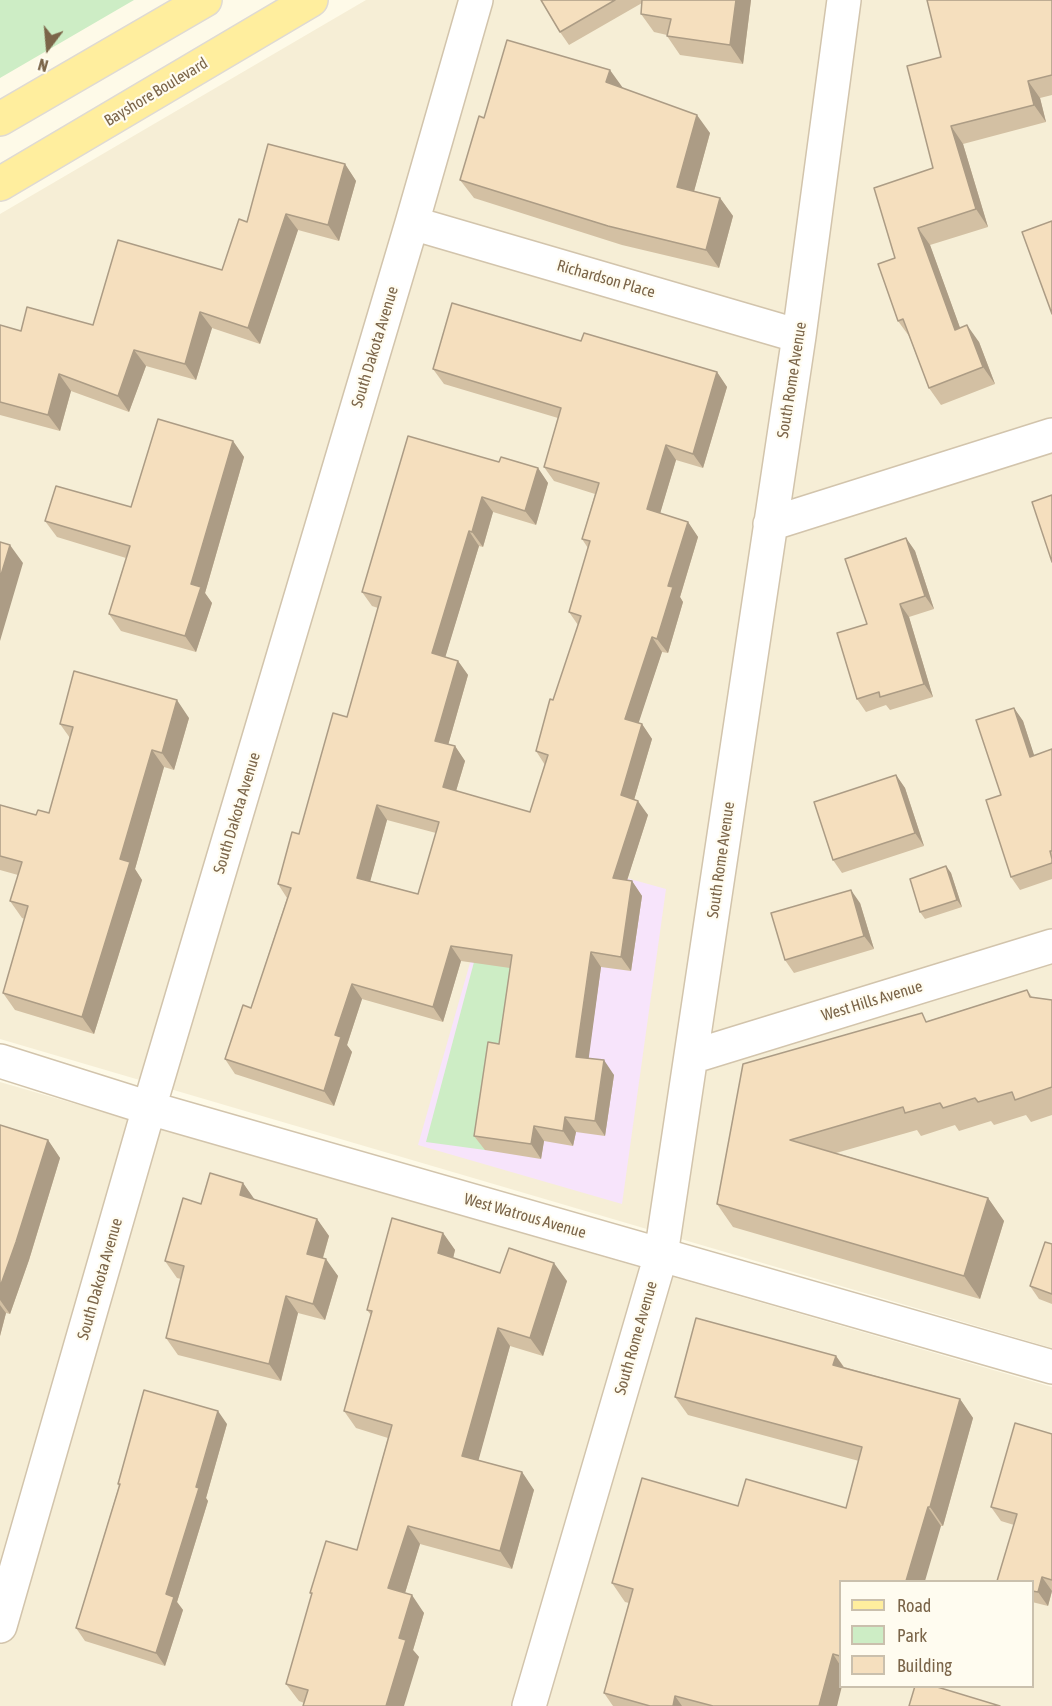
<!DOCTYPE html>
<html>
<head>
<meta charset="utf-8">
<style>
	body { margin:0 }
	#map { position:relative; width:1052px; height:1706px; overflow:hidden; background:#fefae8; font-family:"Asap Condensed",sans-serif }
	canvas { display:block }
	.legend { position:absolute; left:839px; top:1580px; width:195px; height:108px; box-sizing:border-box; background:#fffcf0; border:2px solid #cac0ad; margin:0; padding:8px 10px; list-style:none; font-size:18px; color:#7b6549 }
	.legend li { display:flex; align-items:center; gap:12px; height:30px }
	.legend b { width:30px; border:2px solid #cac0ad }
	.north { position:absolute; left:18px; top:18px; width:60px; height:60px; -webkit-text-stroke:4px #fffcf0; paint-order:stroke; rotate:196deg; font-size:16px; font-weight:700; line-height:24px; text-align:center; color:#7b6549 }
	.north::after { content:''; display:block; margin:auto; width:21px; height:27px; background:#7b6549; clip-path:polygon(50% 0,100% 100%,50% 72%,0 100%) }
</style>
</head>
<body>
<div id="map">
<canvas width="1052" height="1706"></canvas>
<ul class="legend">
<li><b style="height:8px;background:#ffee9e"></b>Road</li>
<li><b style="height:16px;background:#cdedc5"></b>Park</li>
<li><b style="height:16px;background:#f5dfbe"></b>Building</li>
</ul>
<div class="north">N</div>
</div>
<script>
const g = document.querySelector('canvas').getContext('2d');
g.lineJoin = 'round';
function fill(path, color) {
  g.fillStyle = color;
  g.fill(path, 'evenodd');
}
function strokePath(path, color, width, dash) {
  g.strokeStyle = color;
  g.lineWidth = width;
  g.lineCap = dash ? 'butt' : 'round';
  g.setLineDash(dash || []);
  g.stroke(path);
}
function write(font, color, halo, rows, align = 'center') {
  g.font = font + ' "Asap Condensed",sans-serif';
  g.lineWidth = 4.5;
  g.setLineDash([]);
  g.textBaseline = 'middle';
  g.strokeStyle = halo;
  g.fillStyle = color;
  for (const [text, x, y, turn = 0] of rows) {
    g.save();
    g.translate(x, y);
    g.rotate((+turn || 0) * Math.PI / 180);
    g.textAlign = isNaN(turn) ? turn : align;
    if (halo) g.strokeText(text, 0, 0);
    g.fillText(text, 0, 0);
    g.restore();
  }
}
fill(new Path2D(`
	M366,0H1052V1348L0,1039V214Z
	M0,1082L1052,1387V1706H0ZM840,1582H1032V1686H840Z`), '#f6eed6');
fill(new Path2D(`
	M504,844L666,889L622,1204L418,1145Z`), '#f7e4fb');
fill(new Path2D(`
	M0,0H134L0,78Z
	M474,962L522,969L498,1057L485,1150L426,1142Z`), '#cdedc5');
const minor = new Path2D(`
	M412,223L799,336
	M770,524L1052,435
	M691,1057L1052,946
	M0,1061L149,1108L1052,1367
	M0,1626L149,1108L412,223L476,0
	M529,1706L661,1255L799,336L844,0`);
const major = new Path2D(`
	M0,119L205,0
	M0,184L311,0`);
strokePath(minor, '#d2c4ac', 36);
strokePath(major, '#dfdad3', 36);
strokePath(minor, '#fff', 33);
strokePath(major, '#ffee9e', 33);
fill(new Path2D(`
	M541,0H751L743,64L680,55L667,36V35L654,32L641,14L642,3L569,45L560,32Z
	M1052,0V95L1040,98L1046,122L963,144L988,227L930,245L960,328L979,342L995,384L941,405L929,388L909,336L898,321L895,258L933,168L941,57Z
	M623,88L710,133L694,191L720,198L733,216L719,268L622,245L474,198L460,180Z
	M345,164L356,181L339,241L298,230L260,344L212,328L196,380L146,366L129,412L71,391L60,431L0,415V325L21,331L93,325L222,270L247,222Z
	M581,341L717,372L727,387L703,468L676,460L660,513L688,522L698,537L680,597L683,602L668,653L662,652L638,723L642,724L652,739L634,800L648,815L627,880L632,881L642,896L631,971L601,967L588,1058L614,1075L605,1136L576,1132L573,1146L544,1141L541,1159L485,1150L474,1136L499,1044L510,968L461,961L443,1022L362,999L347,1045L352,1052L334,1106L235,1074L225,1059L251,1008L287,898L278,884L347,717L378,608L372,606L362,592L499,462L538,468L548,483L536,525L493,512L483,547L479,546L445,657L458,661L468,675L448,745L455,746L465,761L456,791L530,812L545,765L536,751L578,625L569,612L588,548L582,539L595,494L554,481L544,467L558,418L444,384L433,369ZM387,820L436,833L418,894L370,881Z
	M233,441L244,457L205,593L212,603L196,652L121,631L109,614L126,558L57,537L45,521L131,507Z
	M906,538L915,551L934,609L909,617L933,697L890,710L886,705L866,712L857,699L867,624Z
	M1014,708L1023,721L1034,756L1052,749V879L1020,890L1011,877L1001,795Z
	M189,718L174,770L164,767L135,869L142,880L94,1034L15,1010L3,993L25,919L22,918L10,901L18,875L0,870V805L36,815L49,813L70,738L60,724Z
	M896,775L905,788L924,846L842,873L833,860Z
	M946,866L951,873L962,907L925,919L920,912Z
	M860,903L874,949L794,973L785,960Z
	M1027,990L1032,997L1052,1000V1115L1031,1122L1026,1115L994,1125L991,1121L959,1131L955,1125L921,1136L917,1130L836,1153L988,1198L1004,1221L980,1299L733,1227L717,1204L743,1064L928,1021Z
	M0,1125L48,1140L60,1158L29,1260L10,1314L6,1313L0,1336Z
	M243,1183L254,1200L317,1219L329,1236L323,1258L338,1276L325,1320L298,1313L281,1381L178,1355L166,1338L181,1279L177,1278L165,1261L201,1204Z
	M443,1233L455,1250L453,1258L500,1273L567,1281L543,1356L510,1346L478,1460L522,1472L534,1490L512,1569L420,1544L405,1593L424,1613L413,1650L419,1657L304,1703L299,1701L286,1684L312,1595L310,1593L357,1550L388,1438L356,1428L344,1411L371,1315L367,1310Z
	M1052,1244V1304L1039,1299L1030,1286Z
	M836,1356L844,1367L960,1399L973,1418L943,1526H941L840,1581V1686L837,1706H613L604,1693L629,1603L625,1602L612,1583L738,1506L846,1508L859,1461L688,1415L675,1397Z
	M227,1424L206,1498L208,1501L177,1602L183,1610L165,1666L85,1641L76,1628L119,1486L118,1484Z
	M1052,1434V1591L1048,1606L1032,1602V1581L1014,1525L1001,1521L991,1507Z`), '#d3c0a3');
fill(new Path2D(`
	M736,0H751L743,64L730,45Z
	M610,70L623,88L606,82Z
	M1028,81L1040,98L1046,122L1034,105Z
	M697,115L710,133L690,206L677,187Z
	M951,126L963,144L988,227L976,209Z
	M345,164L356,181L339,241L328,225Z
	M720,198L733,216L719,268L706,250Z
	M286,214L298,230L260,344L248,328Z
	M918,228L930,245L967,347L955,330Z
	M200,312L212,328L196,380L185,364Z
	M967,325L979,342L995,384L983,367Z
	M134,350L146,366L129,412L118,396Z
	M717,372L727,387L703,468L693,454Z
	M59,374L71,391L60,431L48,415Z
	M233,441L244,457L205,593L212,603L196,652L185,636L191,584Z
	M666,445L676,460L657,524L647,509Z
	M538,468L548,483L536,525L525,511Z
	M482,497L493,512L483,547L472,532Z
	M688,522L698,537L680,597L683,602L668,653L657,639L668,586Z
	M469,531L479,546L442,668L432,653Z
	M906,538L915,551L934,609L925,596Z
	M10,545L23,563L0,641V578Z
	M900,604L909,617L933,697L924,684Z
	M652,637L662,652L635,734L625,719Z
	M458,661L468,675L445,756L435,741Z
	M177,700L189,718L174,770L162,753Z
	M1014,708L1023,721L1039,770L1030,757Z
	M642,724L652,739L631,810L621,795Z
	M455,746L465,761L453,801L443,787Z
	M152,750L164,767L135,869L142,880L94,1034L82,1017L120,859Z
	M896,775L905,788L924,846L915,833Z
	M638,801L648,815L623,893L613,878Z
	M377,805L387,820L367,893L357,878Z
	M946,866L951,873L962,907L957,900Z
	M632,881L642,896L631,971L621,957Z
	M851,890L860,903L874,949L864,936Z
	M451,946L461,961L443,1022L433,1007Z
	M591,952L601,967L587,1071L576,1057Z
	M352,984L362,999L347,1045L352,1052L334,1106L324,1091L335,1035Z
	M604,1060L614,1075L605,1136L595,1121Z
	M565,1117L576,1132L573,1146L563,1131Z
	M534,1126L544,1141L541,1159L531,1144Z
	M48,1140L60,1158L29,1260L10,1314L0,1300V1287Z
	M243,1183L255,1200L240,1195Z
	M988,1198L1004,1221L980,1299L964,1276Z
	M317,1219L329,1236L319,1271L307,1254Z
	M443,1233L455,1250L450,1271L438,1253Z
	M326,1259L338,1276L325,1320L313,1304Z
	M554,1263L567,1281L543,1356L530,1338Z
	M286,1296L298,1313L281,1381L269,1364Z
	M0,1305L6,1313L0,1336Z
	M498,1328L510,1346L475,1473L462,1456Z
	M836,1356L849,1375L833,1365Z
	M960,1399L973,1418L943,1526L930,1507Z
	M218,1411L227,1424L206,1498L208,1501L177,1602L183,1610L165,1666L156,1653L166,1594Z
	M522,1472L534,1490L512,1569L500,1551Z
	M928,1507L941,1526L925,1581H906Z
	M408,1526L420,1544L401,1606L388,1588Z
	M1042,1577L1052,1591L1048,1606L1038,1592Z
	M412,1595L424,1613L413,1650L419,1657L404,1706H386L399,1638Z
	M833,1654L840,1665V1686H842L837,1706H819Z
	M675,1696L682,1706H673Z`), '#ac9c85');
const building = new Path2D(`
	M541,0H615L560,32Z
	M642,0H736L730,45L667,36L671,19L641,14Z
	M927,0H1052V75L1028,81L1034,105L951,126L976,209L918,228L955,330L967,325L983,367L929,388L903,319L898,321L878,264L895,258L874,188L933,168L907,66L941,57Z
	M507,40L610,70L606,82L697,115L677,187L720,198L706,250L608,226L460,180L479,116L484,118Z
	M268,144L345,164L328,225L286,214L248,328L200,312L185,364L134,350L118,396L59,374L48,415L0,402V325L21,331L27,307L93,325L118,240L222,270L239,219L247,222Z
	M1052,221V314L1022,232Z
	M452,303L581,341L584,333L717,372L693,454L666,445L647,509L688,522L668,586L673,587L657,639L652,637L625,719L642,724L621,795L638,801L613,878L632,881L621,957L591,952L576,1057L604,1060L595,1121L565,1117L563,1131L534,1126L531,1144L474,1136L488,1042L499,1044L512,955L451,946L433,1007L352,984L335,1035L341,1037L324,1091L225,1059L243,1005L251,1008L291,888L278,884L292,832L299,834L333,713L347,717L381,597L362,592L408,436L499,462L501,457L538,468L525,511L482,497L472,532L469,531L432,653L458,661L435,741L455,746L443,787L530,812L548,755L536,751L550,699L553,700L581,616L569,612L590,541L582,539L599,483L544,467L561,408L433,369ZM377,805L439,822L418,894L357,878Z
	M158,419L233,441L191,584L201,587L185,636L109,614L130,546L45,521L56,486L131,507Z
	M1052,495V562L1032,502Z
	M906,538L925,596L900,604L924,684L880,697L879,692L857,699L837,633L867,624L845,559Z
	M0,542L10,545L0,578Z
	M74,671L177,700L162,753L152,750L120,859L130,862L82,1017L3,993L28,906L10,901L22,862L0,856V805L36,815L38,810L49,813L73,727L60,724Z
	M1014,708L1030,757L1052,749V851H1050L1052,859V863L1011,877L986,800L1001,795L976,720Z
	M896,775L915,833L833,860L814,802Z
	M946,866L957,900L920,912L910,879Z
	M851,890L864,936L785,960L771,913Z
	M1027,990L1030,997L1052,1000V1087L1015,1100L1012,1092L978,1102L975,1098L943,1108L940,1103L905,1113L903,1107L790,1140L988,1198L964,1276L717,1204L743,1064L922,1013L926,1022Z
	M0,1125L48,1140L16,1242L0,1287Z
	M210,1173L243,1183L240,1195L317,1219L307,1254L326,1259L313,1304L286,1296L269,1364L166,1338L184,1266L165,1261L183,1198L201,1204Z
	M392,1218L443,1233L438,1253L500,1273L509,1248L554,1263L530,1338L498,1328L462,1456L522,1472L500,1551L408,1526L388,1588L412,1595L399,1638L406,1640L386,1706H303L308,1690L286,1684L312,1593H310L326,1541L357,1550L392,1425L344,1411L372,1311L367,1310Z
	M1045,1242L1052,1244V1294L1030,1286Z
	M696,1318L836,1356L833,1365L960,1399L930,1507H928L906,1581H840V1656L833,1654L819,1706H713L675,1696L673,1706H650L604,1693L633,1589L612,1583L642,1478L738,1506L746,1479L846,1508L862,1447L675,1397Z
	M144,1390L218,1411L196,1487L199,1488L166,1594L174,1597L156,1653L76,1628L120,1484H118Z
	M1015,1423L1052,1434V1580L1042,1577L1038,1592L1032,1591V1581H997L1017,1514L991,1507Z
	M915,1686H934L1000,1706H909Z`);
fill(building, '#f5dfbe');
strokePath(building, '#ac9c85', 1.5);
write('16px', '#7b6549', '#fffcf0', [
	["Bayshore Boulevard",156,92,-31],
	["Richardson Place",606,279,16],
	["South Dakota Avenue",375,347,-73],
	["South Rome Avenue",792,380,-81],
	["South Dakota Avenue",237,813,-73],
	["South Rome Avenue",721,860,-82],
	["West Hills Avenue",872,1001,-17],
	["West Watrous Avenue",525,1216,16],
	["South Dakota Avenue",100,1279,-74],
	["South Rome Avenue",636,1338,-74]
]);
</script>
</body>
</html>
